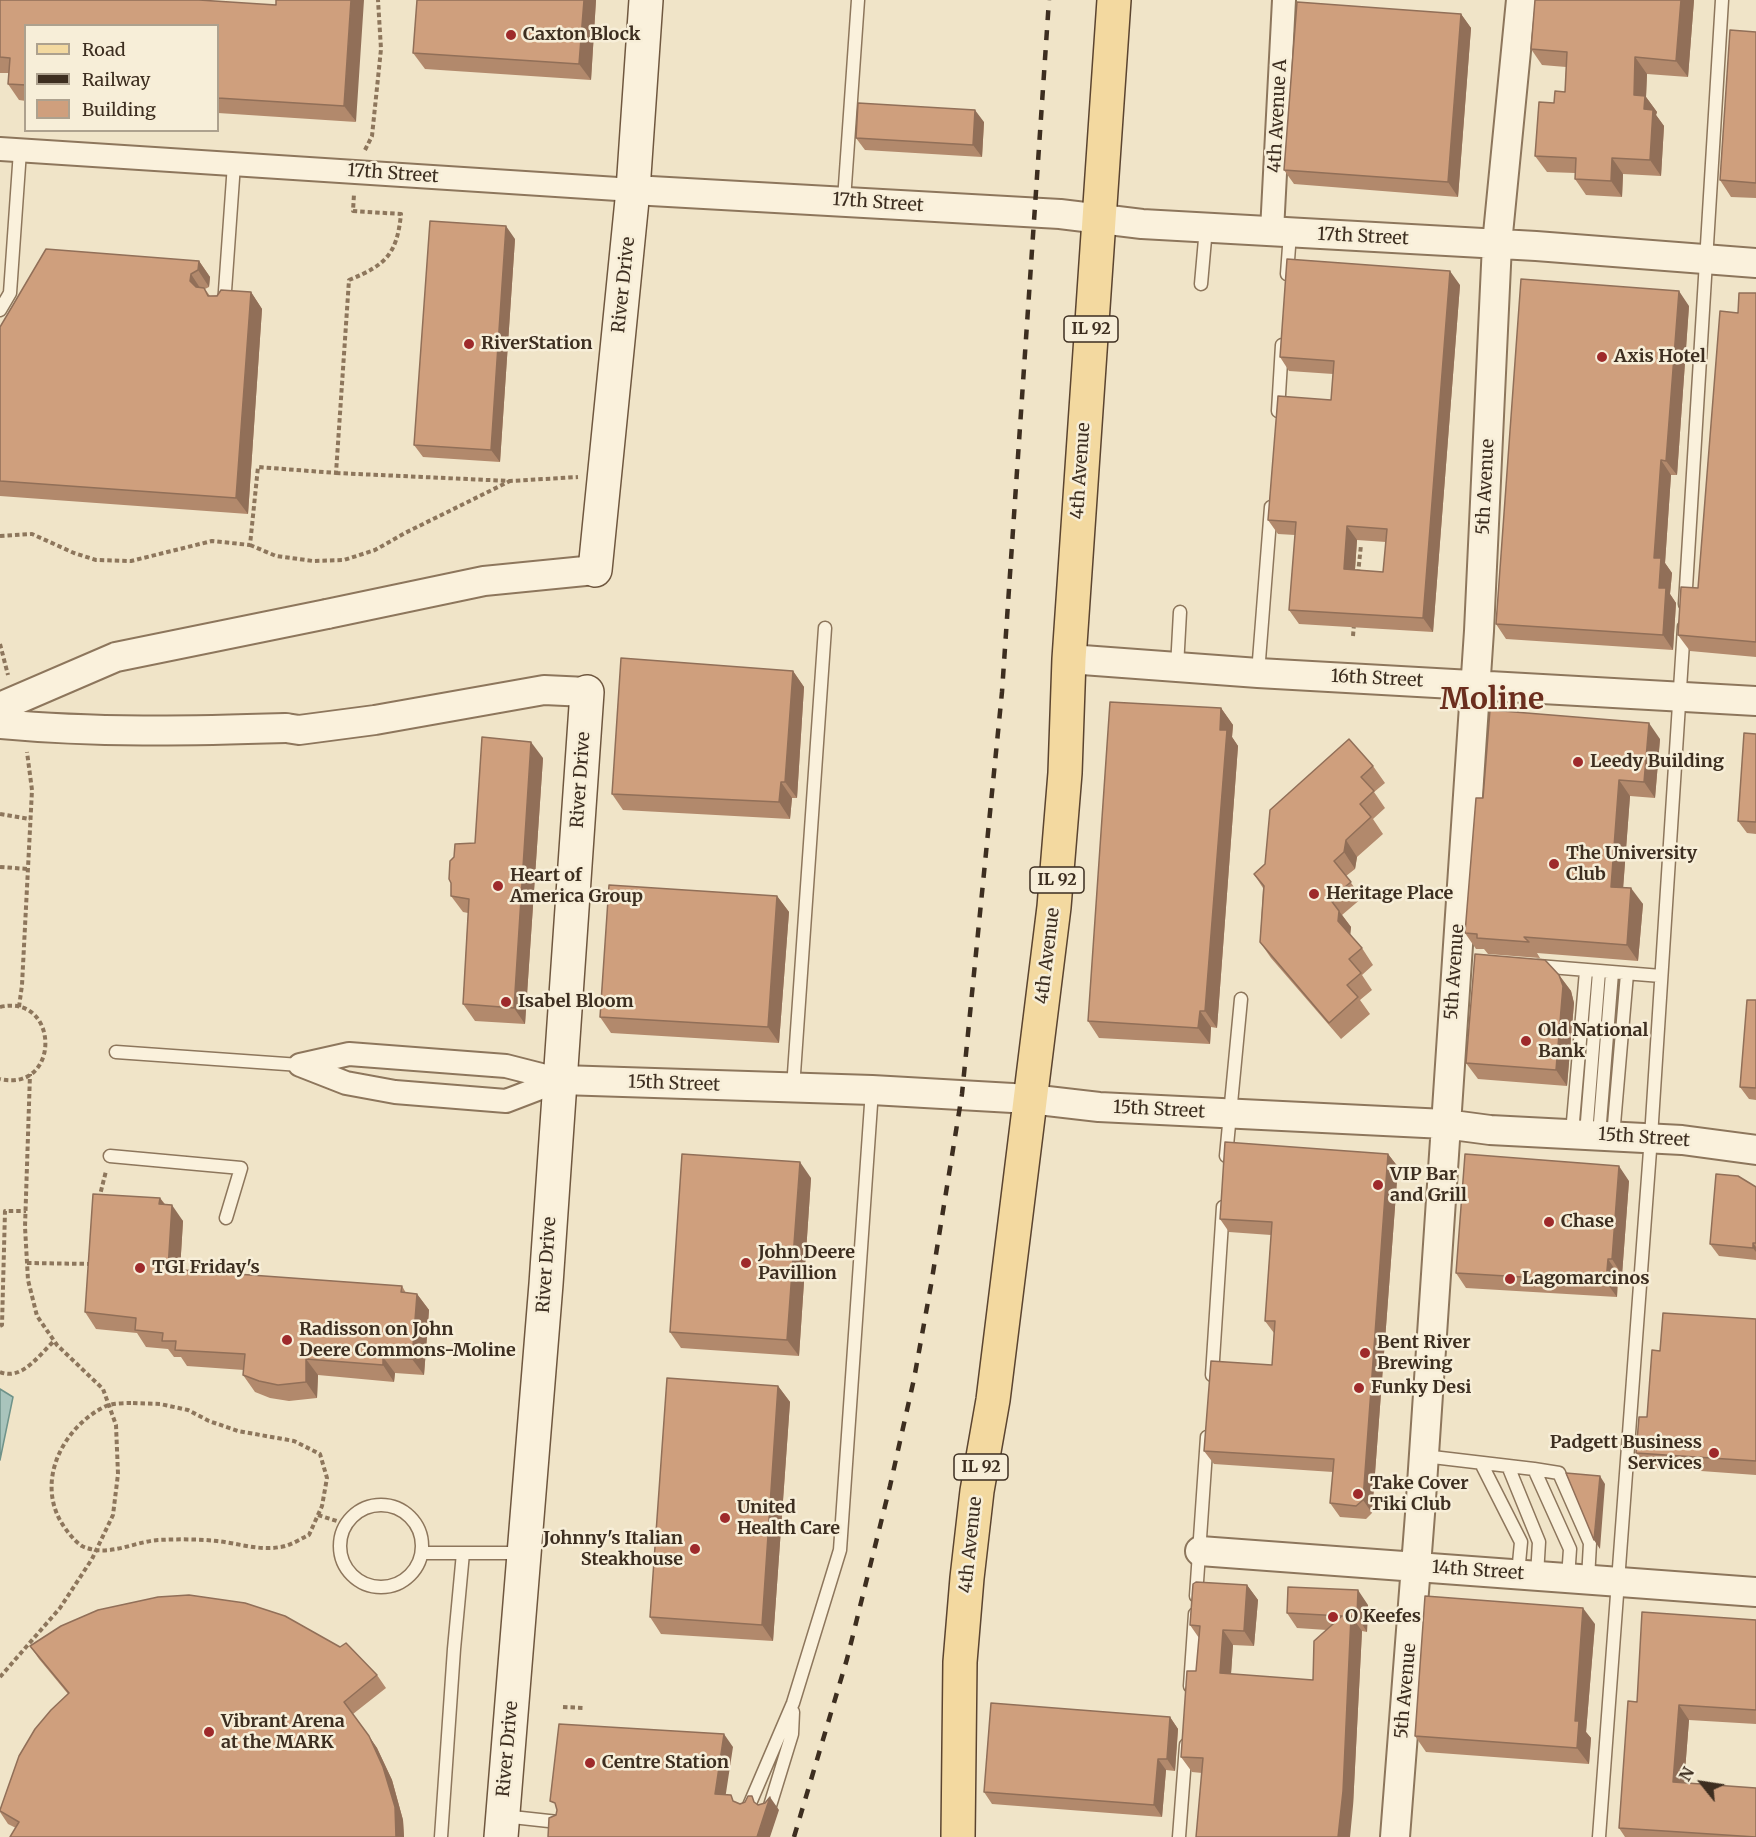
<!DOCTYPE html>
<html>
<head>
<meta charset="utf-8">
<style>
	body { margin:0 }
	#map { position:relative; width:1756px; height:1837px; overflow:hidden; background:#f0e4c8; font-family:Merriweather,serif }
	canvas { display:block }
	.legend { position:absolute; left:24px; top:24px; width:195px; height:108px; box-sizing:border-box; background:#f7eed8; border:2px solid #ada18e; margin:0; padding:8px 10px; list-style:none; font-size:18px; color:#3d2e20 }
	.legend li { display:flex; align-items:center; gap:12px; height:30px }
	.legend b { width:30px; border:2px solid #ada18e }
	.north { position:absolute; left:1672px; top:1753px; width:60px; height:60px; -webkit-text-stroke:4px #f7eed8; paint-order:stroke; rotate:300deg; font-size:16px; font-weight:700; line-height:24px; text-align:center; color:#3d2e20 }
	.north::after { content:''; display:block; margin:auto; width:21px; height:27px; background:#3d2e20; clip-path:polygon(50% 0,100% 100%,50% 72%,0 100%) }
</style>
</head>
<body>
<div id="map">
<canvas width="1756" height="1837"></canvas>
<ul class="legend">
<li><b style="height:8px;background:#f3d9a0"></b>Road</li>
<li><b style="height:8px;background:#3d2e20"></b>Railway</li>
<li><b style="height:16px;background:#cf9f7d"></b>Building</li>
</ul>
<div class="north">N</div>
</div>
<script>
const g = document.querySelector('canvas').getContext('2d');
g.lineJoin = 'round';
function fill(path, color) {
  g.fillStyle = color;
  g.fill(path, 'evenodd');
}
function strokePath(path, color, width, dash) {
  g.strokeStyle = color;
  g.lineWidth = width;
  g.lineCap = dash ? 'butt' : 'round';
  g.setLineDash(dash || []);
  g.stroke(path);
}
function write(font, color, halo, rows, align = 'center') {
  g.font = font + ' Merriweather,serif';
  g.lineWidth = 5;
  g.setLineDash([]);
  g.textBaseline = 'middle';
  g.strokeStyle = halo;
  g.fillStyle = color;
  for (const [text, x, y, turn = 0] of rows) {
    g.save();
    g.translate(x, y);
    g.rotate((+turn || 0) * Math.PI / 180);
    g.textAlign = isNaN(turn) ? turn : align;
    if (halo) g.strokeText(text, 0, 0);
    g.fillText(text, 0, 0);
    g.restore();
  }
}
const water = new Path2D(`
	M0,1389L13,1397L0,1460Z`);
fill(water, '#a9c4bc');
strokePath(water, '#6f938a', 1.5);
const service = new Path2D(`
	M844,200L858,0
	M1287,274L1290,233
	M1201,284L1206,228
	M224,305L234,164
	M0,310L10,293L20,151
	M1278,411L1282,345
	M1685,604L1722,0
	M1177,667L1180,612
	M1258,673L1271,507
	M1538,966L1661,976
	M116,1052L300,1065
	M793,1088L825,628
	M1572,1133L1586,971
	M1586,1134L1599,972
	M1599,1135L1612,973
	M1613,1136L1627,974
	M110,1156L241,1168L226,1218
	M1226,1156L1241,999
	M1212,1375L1223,1207
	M1424,1456L1534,1469L1570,1549L1568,1578
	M1481,1463L1521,1542L1518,1574
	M1508,1466L1539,1542L1537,1575
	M1534,1469L1559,1473L1590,1543L1588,1579
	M340 1546a41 41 0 1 1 82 0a41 41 0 1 1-82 0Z
	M422,1553H523
	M1196,1596L1207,1437
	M1190,1686L1195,1614
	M748,1808L793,1703L840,1550L872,1090
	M769,1809L792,1734L793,1712
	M503,1816L558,1822
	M441,1837L454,1649L463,1553
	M1179,1837L1186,1745
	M1599,1837L1651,1137L1684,627`);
const minor = new Path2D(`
	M0,149L633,190
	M1272,231L1284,0
	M300,1065L346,1083L395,1092L506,1101L561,1080
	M300,1065L349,1054L506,1066L561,1080`);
const tertiary = new Path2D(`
	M633,190L1060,214L1142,224L1536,246L1756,263
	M327,614L484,581L595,570
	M1069,659L1258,673L1756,701
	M286,728L299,730L375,720L544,690L587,692
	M561,1080L872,1090L1030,1099L1099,1107L1445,1124L1490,1130L1682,1140L1756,1150
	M1200,1551L1756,1592
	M1395,1837L1420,1514L1479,631L1497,244L1521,0`);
const secondary = new Path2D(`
	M595,570L633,190L646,0
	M501,1837L546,1284L587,692`);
const primary = new Path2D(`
	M958,1837L960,1662L967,1578L977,1491L993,1400L1054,907L1065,773L1069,659L1114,0`);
strokePath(service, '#8d765c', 15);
strokePath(minor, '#8d765c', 26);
strokePath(tertiary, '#8d765c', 32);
strokePath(secondary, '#6f573f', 36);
strokePath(primary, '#5b4430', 36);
strokePath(new Path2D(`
	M365,150L372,136L381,49L378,0
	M336,473L510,481L578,477
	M0,536L32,534L74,553L96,560L131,561L212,541L250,545L258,467L336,473L349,280C386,265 397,254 401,214L353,211L354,194
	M250,545L276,556L313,561L344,560L375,550L405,533L510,481
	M1358,574L1361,545
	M1353,636L1354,624
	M0,644L8,675
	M0,814L30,819
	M0,867L28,869
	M0,1007C60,993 61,1093 0,1079
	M19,1007L22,985L32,790L27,752
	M99,1199L106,1171
	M27,1263L93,1264
	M0,1326L2,1325L5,1211H26
	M0,1372C22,1381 39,1355 54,1341
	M133,1403L160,1404L188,1410L209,1421L238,1431L294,1441L320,1454L327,1478L322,1506L309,1535C300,1539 290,1546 280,1547C259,1551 237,1543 217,1541C198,1539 177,1539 158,1540C133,1542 107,1558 82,1546C74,1541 66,1530 61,1522C36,1479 64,1426 106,1406C114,1403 125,1403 133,1403Z
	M318,1515L346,1524
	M0,1677L60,1608L92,1559L113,1515L118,1474L116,1425L103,1389L57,1345L37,1316L28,1280L25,1227L30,1074
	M563,1707L584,1708`), '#8d765c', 4, [4.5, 3]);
strokePath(service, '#faf1dc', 12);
strokePath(minor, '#faf1dc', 22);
strokePath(tertiary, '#faf1dc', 28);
strokePath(secondary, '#faf1dc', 33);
strokePath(primary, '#f3d9a0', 33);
strokePath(new Path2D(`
	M794,1837L847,1659L890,1486L914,1379L931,1285L962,1094L1002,692L1049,0`), '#3d2e20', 4.5, [10, 10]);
const tertiaryBridge = new Path2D(`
	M0,707L116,657L327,614
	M0,724C96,733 190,731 286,728`);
strokePath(tertiaryBridge, '#8d765c', 32, []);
strokePath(tertiaryBridge, '#faf1dc', 28);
fill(new Path2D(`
	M0,0L276,5L356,122L218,113V26H26V101L19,100L8,84L9,73H0Z
	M417,0H596L591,80L425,69L413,53Z
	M1535,0H1694L1688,77L1647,74L1646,97L1657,112L1656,115L1664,126L1661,176L1623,174L1622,197L1586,195L1575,179V173L1547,172L1535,156L1554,103L1565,92L1566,67L1542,65L1531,49Z
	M1461,14L1471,28L1458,197L1294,184L1284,170Z
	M1756,32V198L1731,197L1720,180Z
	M984,122L982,157L865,150L856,138Z
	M515,239L500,462L423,457L414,445Z
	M199,261L210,277L209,287L205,289L210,296L251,292L262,309L248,514L0,496V327Z
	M1460,285L1433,632L1299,624L1289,610L1295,535L1278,534L1268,520L1331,400L1333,374L1289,371L1280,357ZM1357,540L1386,542L1383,572L1355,570Z
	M1756,293V657L1690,651L1678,635L1698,588Z
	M1689,306L1677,475H1671L1665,563L1672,573L1670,594L1676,603L1673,650L1506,639L1496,624Z
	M793,671L804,687L797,798H792L790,819L623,810L612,794Z
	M1221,708L1233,725L1232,737L1238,746L1217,1028L1211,1027L1210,1044L1099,1038L1088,1021Z
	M1756,734V834L1747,833L1738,821Z
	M1660,739L1655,798L1630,796L1623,888L1643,904L1638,961L1537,953L1540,958L1488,954L1484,949H1476L1465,933Z
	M543,758L525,1024L475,1021L463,1004L468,913L463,912L451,896L475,843Z
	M1373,766L1385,783L1374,792L1385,808L1373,819L1383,834L1357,857L1355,869L1346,876L1362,898L1342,915L1351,927L1350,935L1362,948L1373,965L1362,975L1372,990L1360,1000L1370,1014L1341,1039L1271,958L1260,942L1263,888L1254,874Z
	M777,896L789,912L779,1043L611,1033L600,1017Z
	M1559,975L1571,991L1574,1003L1567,1086L1478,1079L1466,1063Z
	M1756,1000V1100L1749,1099L1740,1087Z
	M1388,1154L1398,1167L1372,1513L1366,1519L1340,1517L1330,1503L1333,1472L1214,1464L1204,1451L1272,1365L1274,1333L1265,1321L1271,1235L1229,1232L1220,1219Z
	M811,1178L799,1356L681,1348L670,1332Z
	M1629,1181L1622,1275L1618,1274L1617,1297L1466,1288L1456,1273Z
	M1756,1187V1260L1719,1256L1710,1244Z
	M160,1198L165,1204L183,1221L180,1270L402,1286L406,1293L417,1294L429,1310L424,1375L395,1373L394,1382L318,1375L317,1398L289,1401L270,1398L255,1392L243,1375L244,1370L187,1366L181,1357H174L168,1349L146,1347L137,1333L96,1329L85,1312Z
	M1756,1319V1475L1646,1467L1636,1453L1647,1417L1660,1351Z
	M778,1386L790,1402L773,1641L661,1634L650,1617Z
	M1247,1585L1258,1600L1254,1646L1233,1645L1231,1674L1313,1680L1327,1630L1297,1628L1287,1613L1368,1605L1367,1632L1362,1631L1353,1806L1202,1773L1192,1772L1181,1757L1196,1671L1199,1638L1190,1625Z
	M1756,1620V1724L1689,1720L1684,1783L1756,1837H1625L1619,1828L1637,1702Z
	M1595,1624L1586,1732L1591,1738L1589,1764L1426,1752L1415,1736Z
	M30,1646L377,1675L386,1688L353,1714L377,1748L392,1780L403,1820L404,1837H10L16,1828L8,1824L0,1812L68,1694L39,1659Z
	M1170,1717L1178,1729L1175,1771L1166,1770L1162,1817L992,1804L984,1792Z`), '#b2896c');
fill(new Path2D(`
	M351,0H364L356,122L344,106Z
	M584,0H596L591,80L579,64Z
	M1681,0H1694L1688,77L1676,61Z
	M1461,14L1471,28L1458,197L1448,182Z
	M1635,57L1647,74L1646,97L1657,112L1656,115L1664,126L1661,176L1650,160L1634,95Z
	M975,110L984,122L982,157L973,145Z
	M1612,158L1623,174L1622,197L1611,181Z
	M506,226L515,239L500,462L491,450Z
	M199,261L210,277L209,287L198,270Z
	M1450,271L1460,285L1433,632L1423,618Z
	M191,274L202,291L201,298L190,281Z
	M1679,291L1689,306L1677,475L1666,461Z
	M251,292L262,309L248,514L236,498Z
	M1661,460L1671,475L1665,563L1672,573L1670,594L1676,603L1673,650L1663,635L1654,558Z
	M1347,526L1357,540L1354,583L1344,569Z
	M793,671L804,687L797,798L785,782Z
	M1221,708L1233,725L1232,737L1238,746L1217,1028L1205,1011Z
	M1649,723L1660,739L1655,798L1644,782Z
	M531,742L543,758L525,1024L514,1008Z
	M1619,780L1630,796L1622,903L1611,887Z
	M781,782L792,798L790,819L779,802Z
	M1346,840L1357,857L1355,869L1344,852Z
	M1631,888L1643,904L1638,961L1627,945Z
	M777,896L789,912L779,1043L768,1027Z
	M1339,911L1351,927L1350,937L1338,921Z
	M1559,975L1571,991L1574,1003L1567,1086L1556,1070Z
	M1200,1011L1211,1027L1210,1044L1198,1028Z
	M1388,1154L1398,1167L1372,1513L1363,1500Z
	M800,1162L811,1178L799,1356L787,1340Z
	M1619,1166L1629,1181L1622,1275L1612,1259Z
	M160,1198L171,1214L172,1205L183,1221L179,1286L168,1269L159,1204Z
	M1753,1243L1756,1247V1252L1753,1248Z
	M1608,1259L1618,1274L1617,1297L1606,1282Z
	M417,1294L429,1310L424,1375L412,1359Z
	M383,1357L395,1373L394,1382L383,1365Z
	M306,1359L318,1375L317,1398L306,1382Z
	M778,1386L790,1402L773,1641L762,1625Z
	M1600,1476L1605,1484L1600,1549L1594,1540Z
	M1247,1585L1258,1600L1254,1646L1244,1631Z
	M1358,1590L1368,1605L1367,1632L1357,1616Z
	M1583,1608L1595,1624L1586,1732L1591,1738L1589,1764L1577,1748L1575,1721Z
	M1351,1616L1362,1631L1353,1806L1350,1837H1338Z
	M1223,1630L1233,1645L1230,1688L1220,1673Z
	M1679,1705L1689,1720L1683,1797L1673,1782Z
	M1170,1717L1178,1729L1175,1771L1167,1759Z
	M724,1734L733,1747L724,1806L715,1794Z
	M369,1736L377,1748L392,1780L403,1820L404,1837H396Z
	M1158,1759L1166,1770L1162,1817L1154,1805Z
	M770,1797L779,1810L770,1837H757Z`), '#916f58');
const building = new Path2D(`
	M0,0H199L276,5V0H351L344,106L218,98V26H26V85L8,84L10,58L0,57Z
	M417,0H584L579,64L413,53Z
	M1535,0H1681L1676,61L1635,57L1634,95L1645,96L1644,109L1653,110L1650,160L1612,158L1611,181L1575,179L1576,158L1535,156L1539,102L1554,103L1555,91L1565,92L1567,52L1531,49Z
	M1297,2L1461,14L1448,182L1284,170Z
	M1730,30L1756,32V183L1720,180Z
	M858,103L975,110L973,145L856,138Z
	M430,221L506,226L491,450L414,445Z
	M46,249L199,261L198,270L191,274L190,281L196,287L204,288L208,296H217L221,290L251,292L236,498L0,481V327Z
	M1287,259L1450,271L1423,618L1289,610L1296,522L1268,520L1278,396L1331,400L1334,361L1280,357ZM1347,526L1387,529L1383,572L1344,569Z
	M1521,279L1679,291L1666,461L1661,460L1654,558H1661L1659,588H1666L1663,635L1496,624Z
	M1739,293H1756V642L1678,635L1681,587L1698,588L1720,311L1738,313Z
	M621,658L793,671L785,782H781L779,802L612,794Z
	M1110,702L1221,708L1220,730H1227L1205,1011H1200L1198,1028L1088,1021Z
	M1490,710L1649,723L1644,782L1619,780L1611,887L1631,888L1627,945L1524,937L1529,942L1477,938V934L1465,933L1476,798H1483Z
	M1744,733L1756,734V822L1738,821Z
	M482,737L531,742L514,1008L463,1004L469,899L451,896V883L449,879L450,861L454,857L455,844L475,843Z
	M1349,739L1373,766L1361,777L1374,791L1360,804L1371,817L1346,840L1344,852L1334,861L1351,882L1330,899L1339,911L1338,921L1362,948L1349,959L1361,973L1347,985L1358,997L1329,1023L1260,942L1264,886L1254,874L1265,864L1270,810Z
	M609,885L777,896L768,1027L600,1017Z
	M1475,954L1545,960L1559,975L1563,986L1556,1070L1466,1063Z
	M1747,1000H1756V1088L1740,1087Z
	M1225,1142L1388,1154L1363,1500L1356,1506L1330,1503L1334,1459L1204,1451L1211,1361L1272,1365L1275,1321H1265L1272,1222L1220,1219Z
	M682,1154L800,1162L787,1340L670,1332Z
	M1465,1154L1619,1166L1612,1259H1608L1606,1282L1456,1273Z
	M1716,1174L1738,1176L1756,1187V1243H1753V1248L1710,1244Z
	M93,1194L160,1198L159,1204L172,1205L168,1269L402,1286L401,1292L417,1294L412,1359L383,1357V1365L306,1359V1382L278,1385L259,1381L243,1375L245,1354L175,1350L176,1341H162L163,1333L135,1330L136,1318L85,1312Z
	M1663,1313L1756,1319V1461L1636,1453L1639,1417H1647L1652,1350L1660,1351Z
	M667,1378L778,1386L762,1625L650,1617Z
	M1566,1473L1600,1476L1594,1540Z
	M1196,1582L1247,1585L1244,1631L1223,1630L1220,1673L1313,1680L1314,1641L1342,1616L1287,1613L1288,1587L1358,1590L1357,1616H1351L1343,1791L1338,1837H1196L1203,1758L1181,1757L1187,1671H1196L1200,1626L1190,1625L1193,1584Z
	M189,1595L245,1603L285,1616L340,1647L346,1643L377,1675L344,1702L369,1736L383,1767L395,1807L396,1837H10L19,1822L0,1811V1810L19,1756L35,1729L51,1710L69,1693L30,1646L61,1626L98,1610L158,1597Z
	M1425,1596L1583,1608L1575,1721H1579L1577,1748L1415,1736Z
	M1642,1612L1756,1620V1710L1679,1705L1673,1782L1756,1788V1837L1619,1828L1628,1701L1637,1702Z
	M991,1703L1170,1717L1167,1759H1158L1154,1805L984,1792Z
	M559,1724L724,1734L715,1794L731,1795L733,1801L740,1804L745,1802L748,1796H752L754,1802L758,1805L765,1803L770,1797L757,1837H548L549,1818L556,1815L557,1810L555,1803L550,1801Z`);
fill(building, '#cf9f7d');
strokePath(building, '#916f58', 1.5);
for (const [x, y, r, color] of [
	[511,35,6,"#9e2a2b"],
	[469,344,6,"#9e2a2b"],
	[1602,357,6,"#9e2a2b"],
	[1578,762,6,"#9e2a2b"],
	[1554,864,6,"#9e2a2b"],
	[498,886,6,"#9e2a2b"],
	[1314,894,6,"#9e2a2b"],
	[506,1002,6,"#9e2a2b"],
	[1526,1041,6,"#9e2a2b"],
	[1378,1185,6,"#9e2a2b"],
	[1549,1222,6,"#9e2a2b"],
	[746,1263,6,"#9e2a2b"],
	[140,1268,6,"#9e2a2b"],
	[1510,1279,6,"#9e2a2b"],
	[287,1340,6,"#9e2a2b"],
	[1365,1353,6,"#9e2a2b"],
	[1359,1388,6,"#9e2a2b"],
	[1714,1453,6,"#9e2a2b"],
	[1358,1494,6,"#9e2a2b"],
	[725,1518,6,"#9e2a2b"],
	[695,1549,6,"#9e2a2b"],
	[1333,1617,6,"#9e2a2b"],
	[209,1732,6,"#9e2a2b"],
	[590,1763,6,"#9e2a2b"]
]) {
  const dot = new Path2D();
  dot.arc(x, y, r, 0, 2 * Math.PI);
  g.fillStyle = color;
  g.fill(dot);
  strokePath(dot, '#f7eed8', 2);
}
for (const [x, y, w] of [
	[1091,329,54],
	[1057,880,54],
	[981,1467,54]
]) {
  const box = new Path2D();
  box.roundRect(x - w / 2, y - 13, w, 26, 4.5);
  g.fillStyle = '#f7eed8';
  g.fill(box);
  strokePath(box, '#3d2e20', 1.5);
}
write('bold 16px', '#3d2e20', null, [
	["IL 92",1091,329],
	["IL 92",1057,880],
	["IL 92",981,1467]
]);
write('bold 18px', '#3d2e20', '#f7eed8', [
	["Caxton Block",523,35],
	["RiverStation",481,344],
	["Axis Hotel",1614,357],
	["Leedy Building",1590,762],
	["The University",1566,854],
	["Club",1566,875],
	["Heart of",510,876],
	["America Group",510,897],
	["Heritage Place",1326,894],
	["Isabel Bloom",518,1002],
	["Old National",1538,1031],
	["Bank",1538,1052],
	["VIP Bar",1390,1175],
	["and Grill",1390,1196],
	["Chase",1561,1222],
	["John Deere",758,1253],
	["Pavillion",758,1274],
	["TGI Friday's",152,1268],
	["Lagomarcinos",1522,1279],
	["Radisson on John",299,1330],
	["Deere Commons-Moline",299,1351],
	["Bent River",1377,1343],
	["Brewing",1377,1364],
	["Funky Desi",1371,1388],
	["Padgett Business",1702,1443,"right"],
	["Services",1702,1464,"right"],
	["Take Cover",1370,1484],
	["Tiki Club",1370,1505],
	["United",737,1508],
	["Health Care",737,1529],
	["Johnny's Italian",683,1539,"right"],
	["Steakhouse",683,1560,"right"],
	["O Keefes",1345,1617],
	["Vibrant Arena",221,1722],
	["at the MARK",221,1743],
	["Centre Station",602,1763]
], 'left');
write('18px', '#3d2e20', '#f7eed8', [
	["4th Avenue A",1278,116,-87],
	["17th Street",393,174,4],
	["17th Street",878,203,4],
	["17th Street",1363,237,3],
	["River Drive",624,285,-84],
	["4th Avenue",1081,471,-86],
	["5th Avenue",1486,487,-87],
	["16th Street",1377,679,3],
	["River Drive",581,780,-86],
	["4th Avenue",1048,956,-83],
	["5th Avenue",1455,972,-86],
	["15th Street",674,1084,2],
	["15th Street",1159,1110,3],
	["15th Street",1644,1138,4],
	["River Drive",547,1265,-86],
	["4th Avenue",971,1545,-84],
	["14th Street",1478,1571,4],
	["5th Avenue",1406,1691,-85],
	["River Drive",508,1749,-85]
]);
write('bold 30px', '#6b2e1e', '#f7eed8', [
	["Moline",1492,701]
]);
</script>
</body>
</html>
